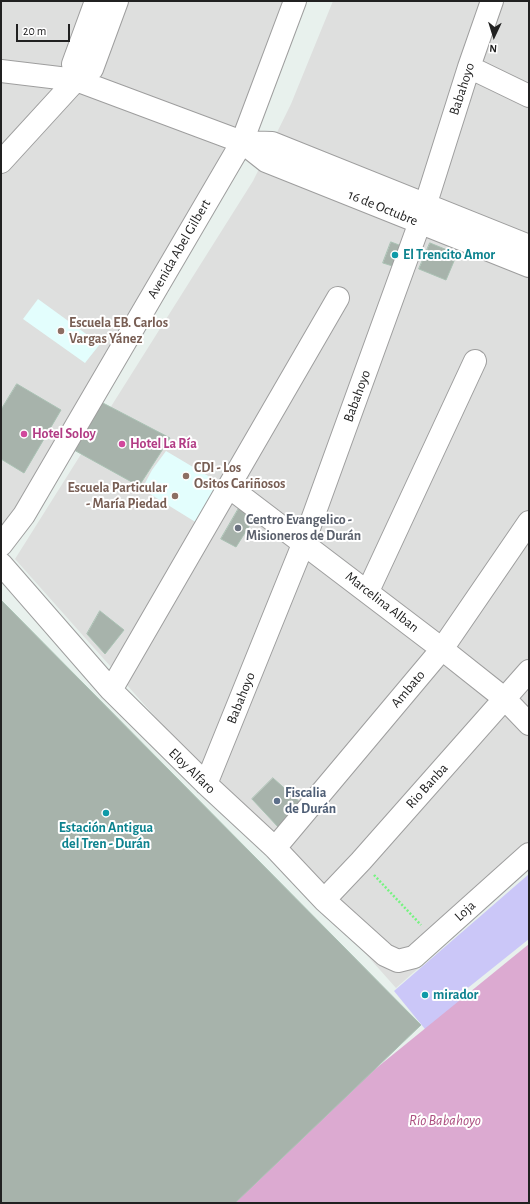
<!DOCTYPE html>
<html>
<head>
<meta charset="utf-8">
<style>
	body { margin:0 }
	#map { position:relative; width:530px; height:1204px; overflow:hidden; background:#e8f1ed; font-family:"Alegreya Sans",sans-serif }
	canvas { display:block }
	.frame { position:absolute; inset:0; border:2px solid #212121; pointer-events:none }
	.north { position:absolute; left:474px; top:16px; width:40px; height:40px; -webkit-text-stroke:3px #fff; paint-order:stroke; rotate:184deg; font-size:11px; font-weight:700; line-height:16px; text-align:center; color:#212121 }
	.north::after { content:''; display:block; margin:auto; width:14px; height:18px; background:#212121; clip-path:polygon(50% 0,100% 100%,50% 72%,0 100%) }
	.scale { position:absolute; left:16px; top:24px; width:54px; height:18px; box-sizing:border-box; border:2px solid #212121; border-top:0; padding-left:5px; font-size:12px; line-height:14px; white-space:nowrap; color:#212121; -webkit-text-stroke:3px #fff; paint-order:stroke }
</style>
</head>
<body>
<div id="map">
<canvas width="530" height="1204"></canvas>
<div class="frame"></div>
<div class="north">N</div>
<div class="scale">20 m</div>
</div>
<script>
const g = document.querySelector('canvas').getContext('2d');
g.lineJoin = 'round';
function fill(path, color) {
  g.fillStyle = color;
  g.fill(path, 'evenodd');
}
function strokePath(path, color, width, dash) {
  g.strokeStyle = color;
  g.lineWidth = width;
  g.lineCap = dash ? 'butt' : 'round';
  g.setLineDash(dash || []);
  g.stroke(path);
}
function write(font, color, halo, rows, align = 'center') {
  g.font = font + ' "Alegreya Sans",sans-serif';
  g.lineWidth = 4;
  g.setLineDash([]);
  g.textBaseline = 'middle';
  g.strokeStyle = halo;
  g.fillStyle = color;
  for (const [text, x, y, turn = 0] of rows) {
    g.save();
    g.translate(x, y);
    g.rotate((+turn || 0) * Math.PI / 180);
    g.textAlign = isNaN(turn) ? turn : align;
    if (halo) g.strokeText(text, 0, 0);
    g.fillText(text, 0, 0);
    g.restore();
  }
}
fill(new Path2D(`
	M1,1H284L242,114L222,158L14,512L1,529Z
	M333,1H529V870L396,988L15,559L253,181L291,104Z`), '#dedfde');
fill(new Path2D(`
	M38,299L100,344L85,363L23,319Z
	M166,451L220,483L197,523L142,489L152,470Z`), '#e3fefd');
fill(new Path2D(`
	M529,874V939L464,991L471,999L429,1034L394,991Z`), '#cbc7f8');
fill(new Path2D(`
	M529,944V1203H225L374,1070Z`), '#dcaad1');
const building = new Path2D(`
	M391,242L407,248L399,268L383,263Z
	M430,243L457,254L446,280L419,269Z
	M17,384L61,410L24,473L1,459V410Z
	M101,402L170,438L139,486L74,450Z
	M239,508L255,517L236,547L221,539Z
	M1,600L421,1025L235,1203H1Z
	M100,611L124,630L105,654L87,634Z
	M273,778L302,804L279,828L252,799Z`);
fill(building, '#a7b3ab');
strokePath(building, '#aac2b4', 1);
const minor = new Path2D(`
	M469,67L529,96
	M1,71L76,80L242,142L272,143L529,246
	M76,80L73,64L96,1
	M242,142L266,161L529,266
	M1,162L76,80L92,69L117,1
	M229,487L442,649L505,699L529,724
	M1,545L24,515L242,142L295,1
	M1,564L111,690L206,784L275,848L324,900L385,955L398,961L414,957L529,854
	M368,591L475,361
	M111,690L338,298
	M206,784L304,542L420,222L469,67L492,1
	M275,848L442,649L529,522
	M324,900L361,861L529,671`);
strokePath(minor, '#9e9e9e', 24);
strokePath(new Path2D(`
	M374,875L421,925`), '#75f480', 2.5, [2, 2]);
strokePath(minor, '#fff', 22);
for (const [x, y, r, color] of [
	[395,255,4,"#0f9aa8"],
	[61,331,4,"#8d6e63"],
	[24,434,4,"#d1479c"],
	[122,444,4,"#d1479c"],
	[186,476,4,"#8d6e63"],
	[175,496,4,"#8d6e63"],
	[238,528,4,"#6b7280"],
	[277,801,4,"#5c6f8a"],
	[106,813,4,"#0f9aa8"],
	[425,995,4,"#0f9aa8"]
]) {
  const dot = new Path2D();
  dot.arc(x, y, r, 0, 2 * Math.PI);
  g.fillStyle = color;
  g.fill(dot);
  strokePath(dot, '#fff', 1.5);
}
write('14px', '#212121', '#fff', [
	["Babahoyo",462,89,-72],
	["16 de Octubre",383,208,22],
	["Avenida Abel Gilbert",179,249,-60],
	["Babahoyo",357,396,-70],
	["Marcelina Alban",382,602,38],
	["Ambato",408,689,-50],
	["Babahoyo",241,698,-68],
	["Eloy Alfaro",192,771,44],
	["Rio Banba",427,786,-48],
	["Loja",465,911,-42]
]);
write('bold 14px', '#0d838f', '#fff', [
	["El Trencito Amor",403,255],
	["Estación Antigua",106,828,"center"],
	["del Tren - Durán",106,844,"center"],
	["mirador",433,995]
], 'left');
write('bold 14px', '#785e54', '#fff', [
	["Escuela EB. Carlos",69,323],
	["Vargas Yánez",69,339],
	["CDI - Los",194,468],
	["Ositos Cariñosos",194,484],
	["Escuela Particular",167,488,"right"],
	["- María Piedad",167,504,"right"]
], 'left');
write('bold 14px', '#b23c85', '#fff', [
	["Hotel Soloy",32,434],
	["Hotel La Ría",130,444]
], 'left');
write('bold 14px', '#5b616d', '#fff', [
	["Centro Evangelico -",246,520],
	["Misioneros de Durán",246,536]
], 'left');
write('bold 14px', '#4e5e75', '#fff', [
	["Fiscalia",285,793],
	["de Durán",285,809]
], 'left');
write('italic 15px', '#ad5080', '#fff', [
	["Río Babahoyo",445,1120]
]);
</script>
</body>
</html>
